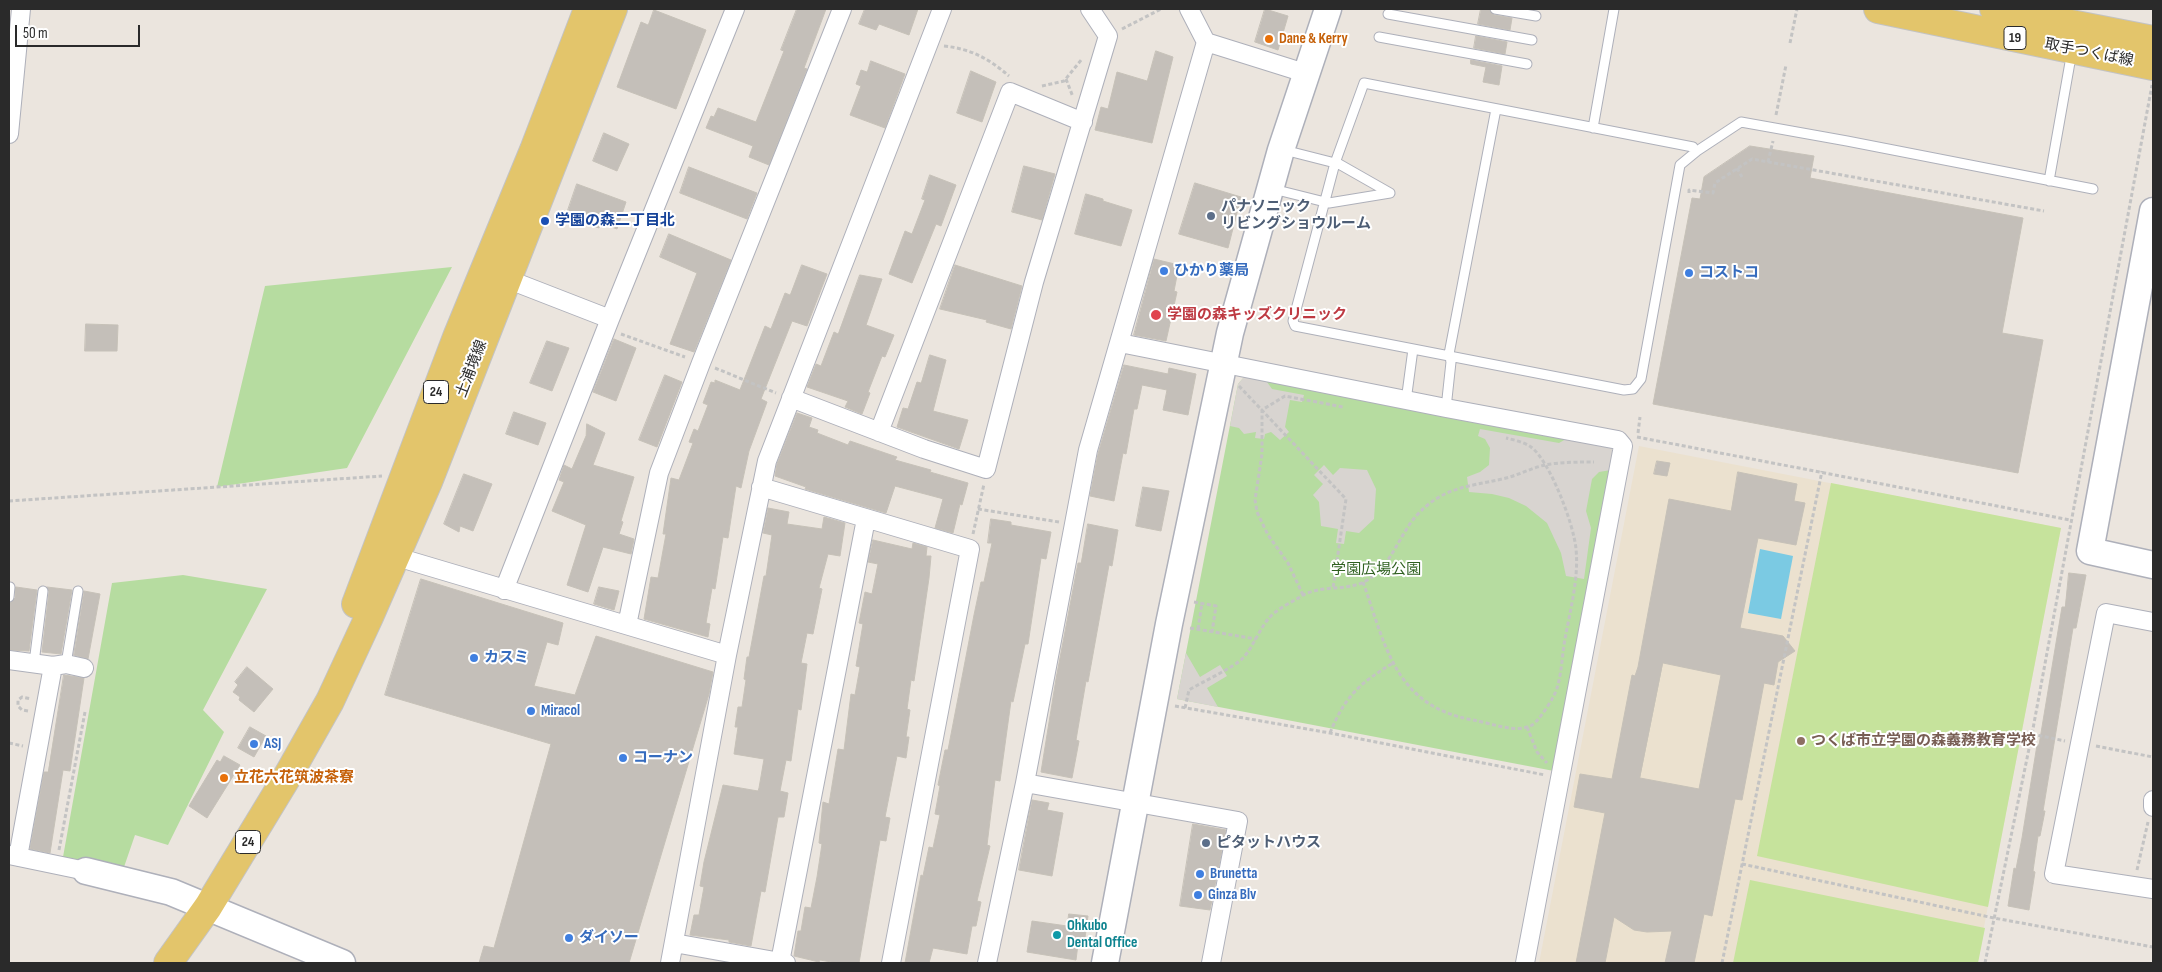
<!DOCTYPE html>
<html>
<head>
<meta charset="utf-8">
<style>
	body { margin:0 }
	#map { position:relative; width:2162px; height:972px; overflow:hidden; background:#ebe5de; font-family:"Sofia Sans Condensed",sans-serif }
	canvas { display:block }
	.frame { position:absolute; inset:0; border:10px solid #2a2a2a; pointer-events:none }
	.scale { position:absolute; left:15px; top:25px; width:125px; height:22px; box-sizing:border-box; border:2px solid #2a2a2a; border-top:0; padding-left:6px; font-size:15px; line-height:18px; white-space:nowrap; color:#2a2a2a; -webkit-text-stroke:4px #fff; paint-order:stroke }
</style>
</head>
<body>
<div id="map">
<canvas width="2162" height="972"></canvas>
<div class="frame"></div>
<div class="scale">50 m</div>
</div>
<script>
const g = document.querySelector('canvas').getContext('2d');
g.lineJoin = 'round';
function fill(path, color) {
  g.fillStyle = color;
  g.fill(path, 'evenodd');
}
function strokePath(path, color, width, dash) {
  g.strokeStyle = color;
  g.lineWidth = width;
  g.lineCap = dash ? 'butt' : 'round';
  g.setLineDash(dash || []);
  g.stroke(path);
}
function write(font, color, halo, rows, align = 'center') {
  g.font = font + ' "Sofia Sans Condensed","Noto Sans JP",sans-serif';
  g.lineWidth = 4;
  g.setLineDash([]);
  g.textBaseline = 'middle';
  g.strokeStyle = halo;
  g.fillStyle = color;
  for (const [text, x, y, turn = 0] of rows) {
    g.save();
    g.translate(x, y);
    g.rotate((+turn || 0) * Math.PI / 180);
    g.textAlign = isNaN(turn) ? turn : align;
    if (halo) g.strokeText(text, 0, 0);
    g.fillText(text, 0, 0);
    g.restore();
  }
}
fill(new Path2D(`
	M1639,446L2061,528L1977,963H1539Z`), '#ebe1cf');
fill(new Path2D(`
	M452,267L347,468L217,487L265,286Z
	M1244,377L1611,448L1614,453L1554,771L1177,699L1238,384Z
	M183,575L267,589L203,710L224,732L168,845L135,835L124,867L63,857L112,583Z`), '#b6dca0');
fill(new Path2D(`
	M1831,483L2061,528L1988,907L1757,856Z
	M1750,880L1985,928L1978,963H1733Z`), '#c6e39c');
fill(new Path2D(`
	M1244,377L1267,382L1272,389L1304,395L1302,402L1290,400L1285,427L1289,432L1280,440L1271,432L1265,434L1264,439L1255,438L1256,432L1244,434L1239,428L1230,426L1238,384Z
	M1480,429L1559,443L1566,439L1611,448L1614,453L1611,470L1599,472L1592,479L1586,511L1591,528L1584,579L1566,576L1561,553L1547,523L1526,506L1509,498L1492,494L1469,492L1467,477L1480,472L1489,465L1490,448L1485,439L1478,436Z
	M1324,465L1333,475L1340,468L1367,470L1376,489L1374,519L1359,533L1346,531L1344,544L1336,543L1338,529L1321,526L1319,502L1313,495L1323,484L1314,475Z
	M1186,653L1200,677L1220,665L1227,676L1207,688L1218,707L1177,699Z`), '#d8d4d0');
fill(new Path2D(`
	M1760,549L1793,556L1781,619L1748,613Z`), '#7bcae3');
const building = new Path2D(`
	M797,9H826L804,68L807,69L769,165L749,157L753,146L706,128L711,116L714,117L718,108L756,122L784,51L781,50Z
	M865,9H918L909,35L879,24L876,30L859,24Z
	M1265,9L1288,16L1278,50L1255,42Z
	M1481,9H1489L1494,15L1512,18L1510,30L1478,24Z
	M654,10L706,30L676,109L617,87L641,22L648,25Z
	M1476,36L1507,42L1505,54L1474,48Z
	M1156,51L1173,57L1152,143L1095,130L1101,107L1108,109L1117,72L1147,81Z
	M1471,60L1502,66L1499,85L1483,82L1486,67L1471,64Z
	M871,61L905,74L885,128L850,115L861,86L856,84L861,70L867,72Z
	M971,71L996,82L982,122L957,113Z
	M604,133L629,144L617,171L593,161Z
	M1750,146L1814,156L1810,178L2023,218L2002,333L2043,340L2018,473L1653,404L1692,198L1700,199L1704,177Z
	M1024,166L1055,174L1042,220L1012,212Z
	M689,167L757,193L747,219L680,193Z
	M930,175L956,185L941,226L936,224L912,283L889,274L905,231L912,234L925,200L922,199Z
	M1195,183L1241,197L1228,248L1179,234Z
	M577,184L626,202L617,229L600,223L599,228L566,216Z
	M1086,194L1103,199V201L1132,210L1121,246L1075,234Z
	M669,234L731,260L694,352L670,344L697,273L660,257Z
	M1154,259L1179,265L1174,291L1177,292L1166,341L1134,335Z
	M802,265L827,274L807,326L792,321L761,399L767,402L749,451L741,488L736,486L728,538L723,537L715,589L712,588L706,623L710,624L708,637L644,619L651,577L658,578L666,534H663L671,478L679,480L693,443L689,442L694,429L698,431L708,405L703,403L711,382L715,383V380L740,390L765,326L771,329L785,293L790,295Z
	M955,265L1022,286L1011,329L986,322L987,320L940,309Z
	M860,275L882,279L866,325L894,335L885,357L882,356L868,392L870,393L862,414L845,407L848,401L807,387L816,364L821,366L834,332L838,334Z
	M86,324L118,325L117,351H85Z
	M614,339L636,348L616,401L593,392Z
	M547,341L569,348L552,391L530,383Z
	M930,355L946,360L933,411L968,420L959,449L897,427L903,408L908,409L917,382L921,383Z
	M1124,365L1168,374L1169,368L1196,374L1188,415L1163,410L1167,390L1142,385L1137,409H1134L1126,454L1123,453L1114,501L1090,496L1098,454Z
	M665,375L682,382L657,447L639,440Z
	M514,412L546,423L538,445L506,434Z
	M797,413L812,418L809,427L818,430L817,433L848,445L850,441L897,457L895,460L931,470L930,472L968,483L962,505L960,504L953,533L935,528L943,499L940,498L895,486L886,513L805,489L806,487L775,476L777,464Z
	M587,424L605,433L593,465L634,477L621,521L623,522L619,534L634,539L631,554L603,547L588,592L567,585L586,525L552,511L564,482L559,480L564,465L572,469L586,436Z
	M1657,461L1670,463L1667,476L1654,474Z
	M1738,472L1797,484L1794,501L1805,503L1796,545L1758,538L1740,628L1783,636L1795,651L1778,662L1774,685L1764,683L1742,800L1735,799L1712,916L1704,914L1694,963H1665L1672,931L1647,932L1634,930L1614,917L1605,963H1576L1605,813L1574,807L1580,774L1612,779L1632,675L1635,676L1638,667L1669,499L1731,511ZM1663,663L1721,675L1699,789L1640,778Z
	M464,474L492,484L473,531L460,526L459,532L444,524Z
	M1143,487L1169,491L1161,531L1136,526Z
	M768,508L789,512L787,524L822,529L824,517L845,523L840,556L828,554L819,588L822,589L813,634L807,633L801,663L807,664L801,710L798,709L791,761L786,760L780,791L788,793L784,817H778L765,892L761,891L751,946L729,942V940L690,935L694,915H699L704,887L700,886L704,862L723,785L758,791L759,788L764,759L734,754L738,727H735L738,707H742L746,680L744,679L747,657H749L764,576H766L772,535L763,533Z
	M991,519L1011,522V525L1051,532L1046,559L1041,558L1028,644H1025L1013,702L1011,701L1000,781L995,780L987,845L990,846L977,901L981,902L976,926H972L967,954L933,948L929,963H905L921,875L923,876L929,847L933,848L940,815L935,814L940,786L938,785L945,750H948L974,615L981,582H984L992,543H988Z
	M1088,524L1118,530L1112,566L1109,565L1088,682L1086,681L1076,740L1079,741L1072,778L1041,772L1056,679L1078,563H1081Z
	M873,540L912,549L913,543L927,547L926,556H931L929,578L914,681L911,680L907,709L910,710L906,737H909L906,758L897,756L885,817L890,818L886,841L880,840L859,963H837L820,960L819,962L794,956L798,931H801L805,907L811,908L817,877L822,844L819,843L823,802L829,804L838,749L844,750L851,694L855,695L860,667L856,666L863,624L859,623L865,592L872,594L878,564L868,562Z
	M2069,573L2086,575L2076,628H2073L2043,811H2045L2040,836H2038L2033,871L2035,872L2029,910L2008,906L2014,868L2016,869L2022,838L2037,745H2039L2062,607H2065Z
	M421,579L563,623L558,645L547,642L534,686L575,695L596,636L713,672L709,694L629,963H479L484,946L494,948L551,744L385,695Z
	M16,587L37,590L29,651L9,650V610L10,603L15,598Z
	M47,587L72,590L61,654L42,652L49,592Z
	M599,587L619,591L614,610L594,604Z
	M84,591L100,594L88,659L74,655Z
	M247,667L273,689L254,712L239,700L240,697L233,692L238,685L235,682Z
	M64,675L84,678L70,771L63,770L50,853L30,849L44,772H48Z
	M250,727L266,736L254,757L238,748Z
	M224,756L240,765L207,818L189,806L217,760L220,762Z
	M1032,800L1049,803L1047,810L1063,813L1052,876L1019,870Z
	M1193,824L1226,830L1210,910L1180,906Z
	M1069,914L1088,916L1084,945L1078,944L1076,960L1027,952L1032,921L1067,926Z`);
fill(building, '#c4bfb9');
strokePath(building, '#c6c1b8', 1);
const lane = new Path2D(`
	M1495,9L1536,16
	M1388,14L1532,40
	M1379,37L1527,64
	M1593,128L1614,9
	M1693,147L1364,83L1335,163L1293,321L1295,326C1405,348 1514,368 1624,390L1633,389L1641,379L1680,165L1697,151L1741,122L1847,141L2093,189
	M1284,150L1339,164L1390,193
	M2049,181L2072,51
	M1273,189L1329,203L1390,193
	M1406,401L1413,349
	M1446,408L1451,362L1449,354L1496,109
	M9,597L10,587
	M34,663L43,591
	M66,664L78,591`);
const street = new Path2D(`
	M1206,42L1305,73
	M9,134L21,9
	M507,279L610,319
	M1120,343L1446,408L1618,440L1623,446L1525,963
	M791,398L924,449L986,469L1034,282L1108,36L1090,9
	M879,432L1010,92L1083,122
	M761,487L970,549L891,963
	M397,557L727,655
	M504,590L610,319L735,9
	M2153,622L2106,613L2054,874L2153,889
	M627,625L659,473L701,363L842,9
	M9,660L53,666L18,857
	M53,666L66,664L84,668
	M1025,783L1238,821L1211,963
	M2153,800V807
	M9,855L86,871
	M674,943L786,963
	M780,962L866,519
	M670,963L727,655L767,461L942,9
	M987,963L1025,783L1088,450L1206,42L1189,9`);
const secondary = new Path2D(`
	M2153,211L2090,551L2153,565
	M86,871L171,892L342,963
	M1105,963L1169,624L1230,333L1281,150L1328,9`);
const primary = new Path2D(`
	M1878,9L2153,66
	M1994,9L2153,40
	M356,604L457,337L534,150L588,9
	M168,963L208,907L287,777L330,701L369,617L428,482L613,9`);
strokePath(lane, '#aeb0ba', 11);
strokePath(street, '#aeb0ba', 20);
strokePath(secondary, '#aeb0ba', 29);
strokePath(primary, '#c3c3c3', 30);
strokePath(new Path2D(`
	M1122,29L1161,9
	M1790,43L1797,9
	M944,46C971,49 988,58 1009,76
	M1066,79L1073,97
	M1042,86L1064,81L1082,59
	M1776,115L1786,65
	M1768,162L1773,141
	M1737,168L1742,177
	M1689,193V190L1713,193L1715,183L1752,159L2044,211
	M621,334L685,357
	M715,368L776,393
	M1239,386L1346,499L1333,588
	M1638,433L1640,417
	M1637,437L2070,520
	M9,501L382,476
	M978,509L1059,522
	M973,534L984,484
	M1363,582C1386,647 1395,706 1473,720C1491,723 1516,734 1532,725C1540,720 1555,696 1557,688C1562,672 1562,655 1565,639C1570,611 1579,578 1576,549C1574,525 1550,461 1531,447C1524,442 1514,440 1506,438
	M1303,595L1288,563L1268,535L1257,512L1255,500L1262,454V410L1285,396L1343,407
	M1194,602L1216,606L1212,632
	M1190,628L1256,639
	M1198,629L1202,603
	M1175,706L1330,733L1545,775
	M1185,708L1189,690C1202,682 1235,667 1244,657C1254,645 1259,630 1269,618C1277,609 1290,603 1300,597C1321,583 1349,593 1369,579C1392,564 1399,535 1417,515C1443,487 1467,487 1502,479C1517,476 1531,468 1545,465C1560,462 1580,462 1594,462
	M28,711L22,710L18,706V700L22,697L31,699
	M1527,727L1537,752L1547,763
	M1330,733C1345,696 1360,683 1393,663
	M2032,734L2065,741
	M9,743L23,746
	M2096,746L2153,757
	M59,850L85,712
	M1742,864L1994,918L2153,947
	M2137,870L2148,822
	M1722,963L1822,471
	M1985,963L2032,734L2152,85`), '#c3c3c3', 3, [4, 2.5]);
strokePath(lane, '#fff', 9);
strokePath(street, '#fff', 18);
strokePath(secondary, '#fff', 26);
strokePath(primary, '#e3c56b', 28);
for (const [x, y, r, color] of [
	[1269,39,5,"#e8710a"],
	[1211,216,5,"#5c6f8a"],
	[545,221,5,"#1a4fb4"],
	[1164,271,5,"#3f7fe0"],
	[1689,273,5,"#3f7fe0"],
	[1156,315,6,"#e0444e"],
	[474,658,5,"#3f7fe0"],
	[531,711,5,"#3f7fe0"],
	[1801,741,5,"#8d6e63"],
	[254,744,5,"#3f7fe0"],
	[623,758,5,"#3f7fe0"],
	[224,778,5,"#e8710a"],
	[1206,843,5,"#5c6f8a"],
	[1200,874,5,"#3f7fe0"],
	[1198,895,5,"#3f7fe0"],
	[1057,935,5,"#0f9aa8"],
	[569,938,5,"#3f7fe0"]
]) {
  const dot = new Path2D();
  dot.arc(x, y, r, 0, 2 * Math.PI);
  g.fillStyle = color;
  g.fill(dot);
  strokePath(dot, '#fff', 2);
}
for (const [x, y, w] of [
	[2015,38,22],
	[436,392,25],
	[248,842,25]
]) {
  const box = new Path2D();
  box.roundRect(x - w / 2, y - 11.5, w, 23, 4);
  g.fillStyle = '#fff';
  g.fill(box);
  strokePath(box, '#2a2a2a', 1);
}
write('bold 14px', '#2a2a2a', null, [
	["19",2015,38],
	["24",436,392],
	["24",248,842]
]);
write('bold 15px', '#c56008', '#fff', [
	["Dane & Kerry",1279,39],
	["立花六花筑波茶寮",234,778]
], 'left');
write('15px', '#2a2a2a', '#fff', [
	["取手つくば線",2089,53,11],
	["土浦境線",472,369,-69]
]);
write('bold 15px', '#4e5e75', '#fff', [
	["パナソニック",1221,207],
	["リビングショウルーム",1221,224],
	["ピタットハウス",1216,843]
], 'left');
write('bold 15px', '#164399', '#fff', [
	["学園の森二丁目北",555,221]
], 'left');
write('bold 15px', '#366cbe', '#fff', [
	["ひかり薬局",1174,271],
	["コストコ",1699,273],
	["カスミ",484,658],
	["Miracol",541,711],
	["ASJ",264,744],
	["コーナン",633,758],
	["Brunetta",1210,874],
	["Ginza Blv",1208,895],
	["ダイソー",579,938]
], 'left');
write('bold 15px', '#be3a42', '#fff', [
	["学園の森キッズクリニック",1167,315]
], 'left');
write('15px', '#306121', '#fff', [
	["学園広場公園",1376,570]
]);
write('bold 15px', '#785e54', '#fff', [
	["つくば市立学園の森義務教育学校",1811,741]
], 'left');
write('bold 15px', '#0d838f', '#fff', [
	["Ohkubo",1067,926],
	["Dental Office",1067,943]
], 'left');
</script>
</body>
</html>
